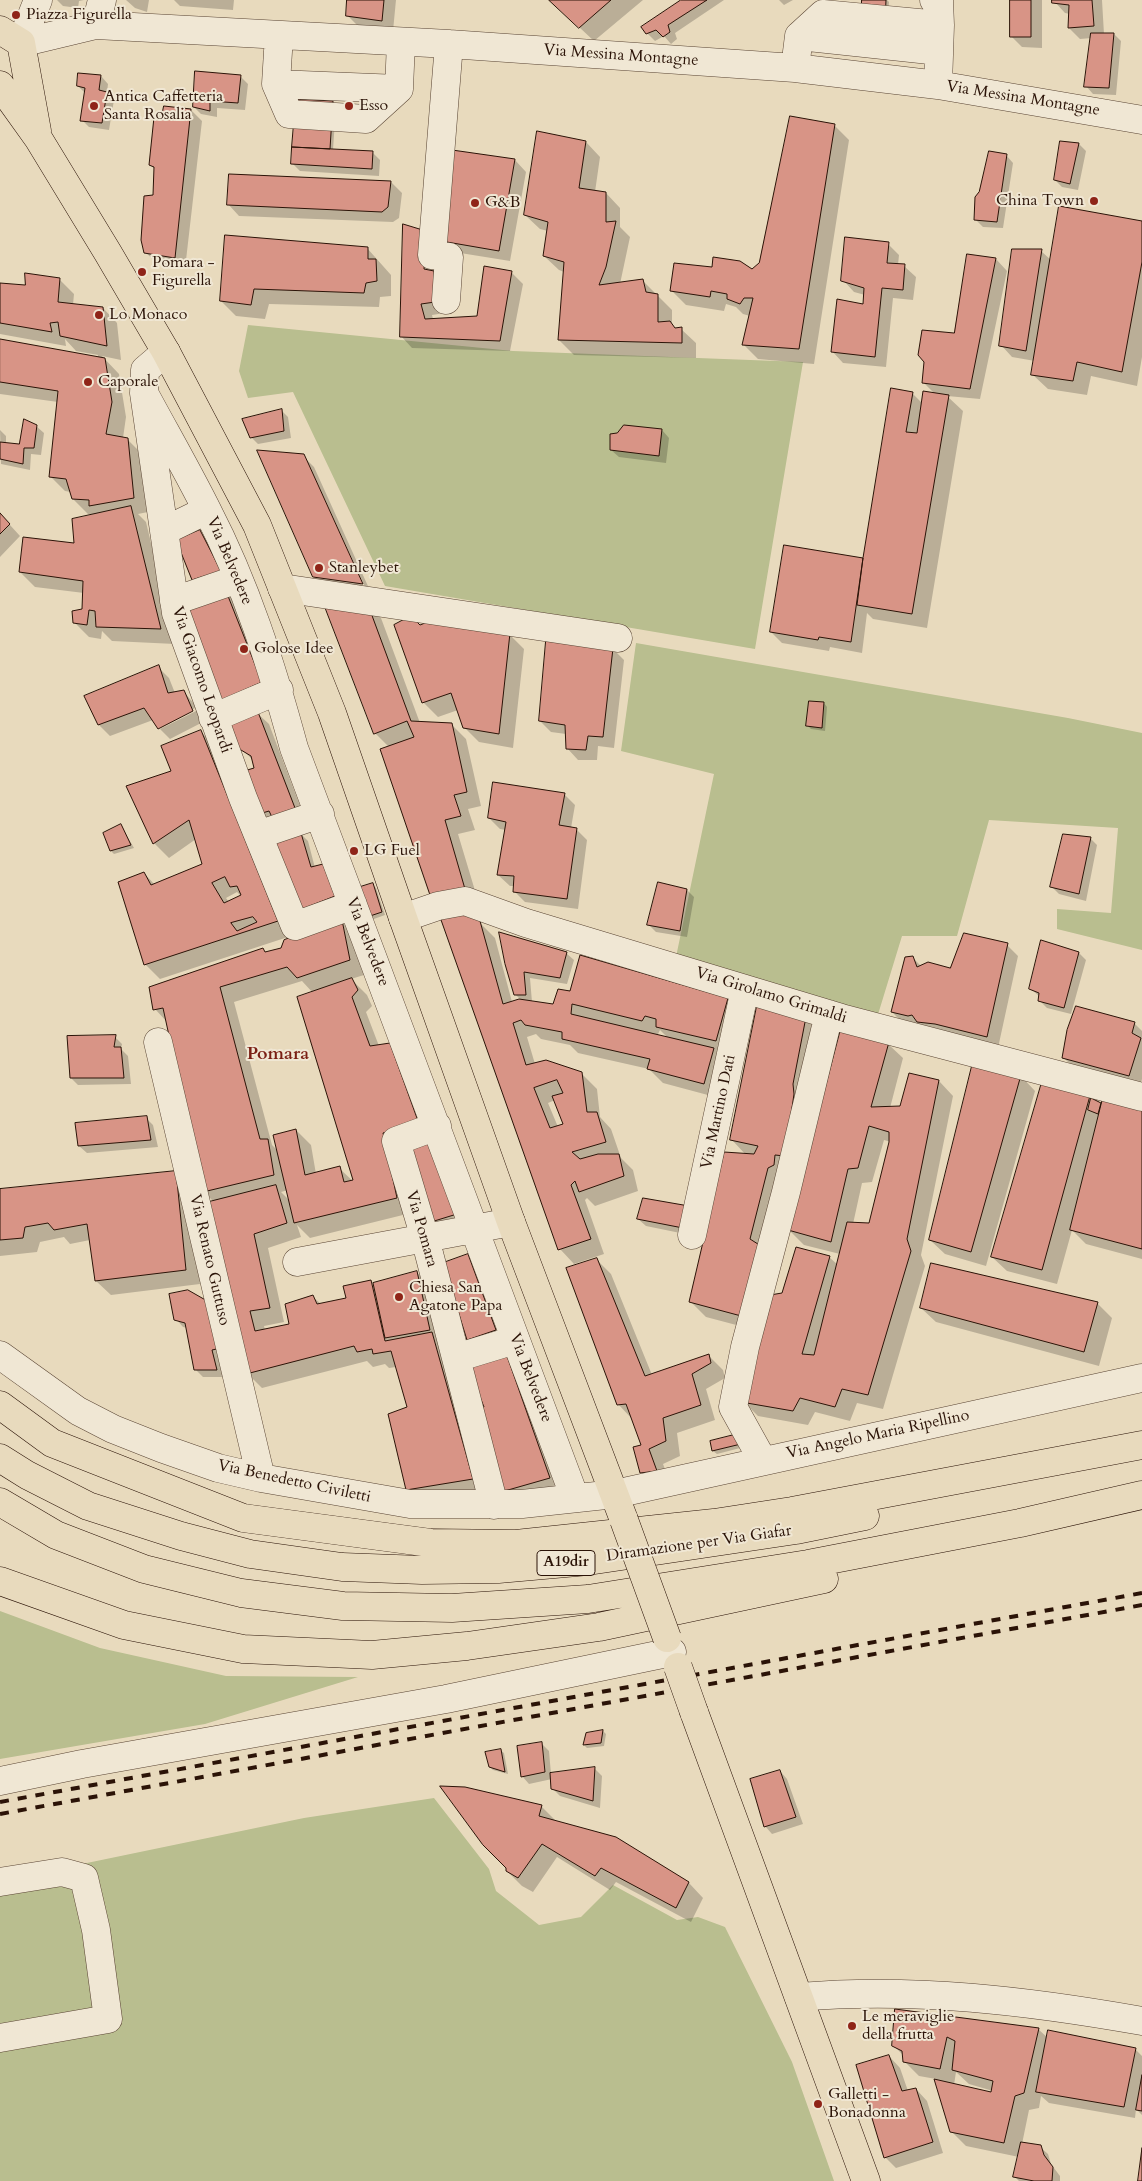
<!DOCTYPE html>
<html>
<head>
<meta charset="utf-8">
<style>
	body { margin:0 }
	canvas { display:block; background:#e8dabd }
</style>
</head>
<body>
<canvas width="1142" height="2181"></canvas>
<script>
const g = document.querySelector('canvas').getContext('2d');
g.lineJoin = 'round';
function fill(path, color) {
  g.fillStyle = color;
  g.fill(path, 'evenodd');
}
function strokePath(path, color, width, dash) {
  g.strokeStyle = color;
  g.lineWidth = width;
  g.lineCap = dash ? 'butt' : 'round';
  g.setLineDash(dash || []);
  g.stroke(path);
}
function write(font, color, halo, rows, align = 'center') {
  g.font = font + ' Cardo,serif';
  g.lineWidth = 4;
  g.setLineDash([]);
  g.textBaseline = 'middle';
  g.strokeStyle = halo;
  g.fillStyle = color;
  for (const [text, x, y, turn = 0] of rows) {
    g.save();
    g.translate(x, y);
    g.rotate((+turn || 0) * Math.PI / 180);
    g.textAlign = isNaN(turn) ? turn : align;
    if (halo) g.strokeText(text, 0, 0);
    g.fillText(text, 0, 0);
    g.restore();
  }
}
fill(new Path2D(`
	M248,325L513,351L803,362L755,649L385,586L293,392L248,398L239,371Z
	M636,643L1068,718L1142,733V950L1057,929V909L1111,913L1118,828L989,820L957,936H902L876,1021L676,957L714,774L621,751Z
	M0,1611L100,1648L226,1676L358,1677L205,1724L0,1759Z
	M434,1798L489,1869L496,1891L539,1925L581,1917L613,1885L677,1920L698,1917L725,1927L792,2062L834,2181H0V1881L304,1818Z`), '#b9be8f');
fill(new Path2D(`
	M57,0H84L79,1L78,8L63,6Z
	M126,0H149L147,12L135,8Z
	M174,0H234L233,10L180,6Z
	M348,0H396L393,31L358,26L347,15Z
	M550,0H643L594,41Z
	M683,0H724L675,33L677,39L671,44L664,36L655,41L647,33Z
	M779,0H793L784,5Z
	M864,0H887L889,2L887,24Z
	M1011,0H1042V48L1022,47L1011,36Z
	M1053,0H1102L1104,34H1114L1121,41L1116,95L1093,94L1086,86L1092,38L1080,39L1069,28L1070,14L1065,13Z
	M101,76L108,84L107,93L114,100L109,130L89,127L82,120L85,93L78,86Z
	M241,77L248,84L245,110L217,108V117L201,114L194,107Z
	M333,102L336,105L333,150L373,153L380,160L379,176L300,171L293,164Z
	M191,110L202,121L185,269L157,263L145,252L154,196L156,170L150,165Z
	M834,125L849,140L814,364L758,359L744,345L750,316L743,314L736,307L726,304L724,311L686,305L671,290L752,271L760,264Z
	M586,142L600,157L595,192L606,193L620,208V227L630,237L620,284L643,281L672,310V325L676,329H681L696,343V358L574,355L559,340L564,272L559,270L544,256L548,231L540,229L525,215Z
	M1061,142L1079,144L1086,151L1078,190L1062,187L1055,180Z
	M1006,155L1013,163L1003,228L983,227L976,220Z
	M515,160L526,172L510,261L454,252L443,241Z
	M230,176L391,182L402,193L399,218L393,222L239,216L228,204Z
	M1142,222V357L1137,386L1091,376L1087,395L1048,389L1033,375L1035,361L1012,357L1001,345L1041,251L1051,260Z
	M404,226L436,244L445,313L432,315L433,319L478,317L485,267L512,273L523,284L510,351L412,348L401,336Z
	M226,236L367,248L391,275V296L380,297L379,307L269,304L265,319L236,316L221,301Z
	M888,244L899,255L898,265L904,266L916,277L913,300L893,298L886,367L843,363L832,351L865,305V295L854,292L843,280Z
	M996,259L1007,271L980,399L947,396L963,411L927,628L873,619L867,613L862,653L830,647L829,651L782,643L771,632L786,547L864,560L912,393L923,404L935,394L924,383L925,362L955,335Z
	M59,279L74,294L73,305L103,308L117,323L121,360L102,356L119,374L126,417L123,438L127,439L142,454L148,512L138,514L146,522L175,644L112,641L102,631L101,639L89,637L74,622L83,610L84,593L35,587L20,572L75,545L95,515L88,514L73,499L71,492L65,491L50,476L58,402L0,394V340L98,358V355L76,351L65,339L66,346L0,334V284L26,286Z
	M281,410L288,417L291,438L258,444L251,437Z
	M36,426L44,433L41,455L31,454L30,470L1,464L0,430L6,436V444L20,446Z
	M625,426L662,430L669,438L666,463L619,457L611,450L617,435Z
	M303,456L314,467L372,595L325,588L314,577ZM307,465H309L366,589L364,590Z
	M0,514L20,536L0,557Z
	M200,532L207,539L227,579L201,587L193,580Z
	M226,593L237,604L272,694L230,712Z
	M366,604L381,618L420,723L451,724L466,739L481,806L468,809L475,830L458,834L479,904L447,912L389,747L375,733Z
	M420,626L509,634L524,649L513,748L479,742L464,727L458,710L438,717L423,702Z
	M613,649L624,660L614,748L598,746L597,760H578L567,748L566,734L551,732L540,721Z
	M158,667L169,678L175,693L183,691L197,707L159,727V729L153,720L110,736L99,725L86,697Z
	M824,703L827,707L825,731L811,729L808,726Z
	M198,710L203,722L170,739L160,729Z
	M257,713L269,724L305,819L271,824L260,813L253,760L238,746Z
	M201,732L215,746L291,936L160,979L145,964L144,873L155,885L204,865L196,839L169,858L154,843L172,772ZM237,892L241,896L229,902L226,898Z
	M564,794L575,805L571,828L576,829L587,840L578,909L525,902L514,891L515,886H510L498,875L506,830L500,829L489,818Z
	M121,826L134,848L114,854L111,851L105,833Z
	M301,834L308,841L315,868L341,903L309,917Z
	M1090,838L1097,845L1086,901L1059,894L1051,886Z
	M372,884L376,888L385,915L371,920Z
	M687,890L694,897L687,937L656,932L649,925Z
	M341,921L356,936L364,975L351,979L367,995L372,1006L366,1012L379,1046L390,1045L432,1136L411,1213L310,1238L297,1225L301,1237L268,1248L284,1322L264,1326L265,1330L290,1326L312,1296L321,1304L347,1299L370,1282L375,1287L417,1273L432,1287L487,1494L422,1504L408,1489L409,1408L396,1367L389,1368L385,1364L373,1367L367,1361L262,1388L248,1374L214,1202L204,1192L167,1022L155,1009L263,950L266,953L282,949ZM302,981L313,993L356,1184L339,1168L316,1174L311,1145L296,1130L279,1152L272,1145L234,1002ZM288,1190L290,1201L281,1192Z
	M479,922L495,938L512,1002L521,1000L515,994L506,964L566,953L574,960L567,984L530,978L532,1002L554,1006L559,990L727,999L742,1014L730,1055L716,1052L728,1064L719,1098L663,1083L649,1069L578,1053L570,1045L541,1039L536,1034L527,1037L535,1064L582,1074L597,1089L600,1117L611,1129L621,1158L633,1170L638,1191L595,1206L587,1198L585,1200L604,1254L574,1264L560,1249ZM660,1030L668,1038L657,1036ZM555,1100L565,1125L558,1127L548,1103Z
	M1042,942L1079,953L1086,960L1071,1014L1047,1008L1040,1001V997L1031,989Z
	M1007,945L1018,956L998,1048L903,1023L892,1012L912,957L921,966L951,969Z
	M805,1018L820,1033L770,1296L783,1294L829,1257L838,1265L840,1254L804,1245L789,1230L888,1044L903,1058L890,1108L901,1107L939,1081L953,1096L921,1255L925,1266L883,1409L857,1403L850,1421L815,1412L808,1425L758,1416L743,1401L759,1331L706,1317L691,1302L746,1155L732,1140ZM884,1140L891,1142L870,1224H853L862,1183L872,1182Z
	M1134,1023L1142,1031V1079L1140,1087L1075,1069L1064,1058Z
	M115,1037L122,1044L121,1049L128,1056L131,1084L78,1085L71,1078Z
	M1021,1076L1035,1091L986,1266L945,1254L930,1240Z
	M1090,1093L1102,1105L1142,1109V1259L1086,1244L1072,1230L1057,1284L1007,1271L992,1257Z
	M146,1118L153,1125L158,1147L87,1153L79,1146Z
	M407,1149L463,1221L440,1229L432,1222Z
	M176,1173L191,1187L200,1284L111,1295L96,1281L90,1240L70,1244L64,1237L40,1242L37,1252L0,1256V1190Z
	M644,1200L690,1235L646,1226L638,1219Z
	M468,1255L475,1262L503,1338L475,1347L468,1340L445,1264Z
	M596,1259L611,1274L652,1375L708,1355L723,1370L725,1378L706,1389L715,1420L677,1433L680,1456L663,1464L671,1485L656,1487L642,1472V1445L633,1420L618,1404Z
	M170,1295L227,1356L218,1357L223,1377H203L196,1370L188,1328L183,1327L176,1319Z
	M1097,1303L1112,1318L1099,1366L936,1322L921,1308Z
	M505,1354L516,1365L560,1489L502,1491L485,1408Z
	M738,1435L744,1447L717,1454L713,1451Z
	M603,1731L606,1734L604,1746L587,1748L584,1745Z
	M541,1743L549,1751L551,1774L594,1768L602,1776L600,1808L560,1796L552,1788V1779L529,1784L522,1776Z
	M500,1750L504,1753L508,1774L493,1770L490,1767Z
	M780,1771L787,1779L803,1824L772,1834L765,1826Z
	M541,1806L556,1821L616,1839L689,1883L703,1898L691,1922L616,1882L610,1890L557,1857L533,1892L522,1886L507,1871Z
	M896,2010L1038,2029L1048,2038L1135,2049L1142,2056V2115L1136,2109L1135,2118L1049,2103L1041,2096L1039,2108L1029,2110L1022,2144L1040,2147L1048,2154L1051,2164L1060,2176V2181H1019L1014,2176L1019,2157L966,2146L951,2131L936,2079L919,2076L904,2061V2056L893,2045ZM956,2072L969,2084L993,2091L992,2094L954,2085Z
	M889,2056L900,2068L908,2091L916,2089L927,2101L943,2153L896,2168L885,2157Z`), '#0003');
const building = new Path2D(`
	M347,0H384L382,21L346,16Z
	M549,0H611L579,28Z
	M681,0H707L668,25L670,32L663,37L656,30L646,34L641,27Z
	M862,0H886L885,21L861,20Z
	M1010,0H1031V37H1010Z
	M1052,0H1092L1094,26L1068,28L1069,5L1052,3Z
	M1091,33H1114L1109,88L1084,87Z
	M195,71L241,75L238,103L210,101V111L193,107Z
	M78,73L101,75L99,90L107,92L102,123L80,121L85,88L77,86Z
	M296,99L333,101L330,149L292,147Z
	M164,106L191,109L175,258L144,253L141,240L144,196L153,195L154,167L149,165L154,117H161Z
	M790,116L835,124L799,349L742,345L753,298H744L740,304L727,299V294L711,291L710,297L670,291L674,263L712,267L713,257L740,261L752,269L759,263Z
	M537,131L586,141L579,188L606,192V222L616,221L606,267L599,285L643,279L646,292L658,294V322L670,321L675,328L682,327V343L558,340L564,262L543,256L548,222L524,215Z
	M1060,141L1079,143L1070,184L1054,180Z
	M292,147L373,151L372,169L291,164Z
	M452,150L515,159L499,251L441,241Z
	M989,151L1007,154L997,222L974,220L975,197L979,192Z
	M229,174L391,181L388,207L382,212L227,205Z
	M1059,206L1142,221V262L1122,372L1077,362L1073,381L1031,375Z
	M403,224L426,231L424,269L434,271L435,302L421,304L425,319L477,316L484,266L512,271L500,341L400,337Z
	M225,235L368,247V259H376L377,281L366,283L364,293L254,289L251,305L220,301Z
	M845,237L889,242L887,263L905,264L903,290L882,288L875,357L831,352L837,299L863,304L864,288L841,281Z
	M1012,249H1042L1026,351L999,346Z
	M967,254L996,258L970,389L922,383L924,362L918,355L922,330L954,333Z
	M25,273L60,278L58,302L103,307L107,346L60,336L58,322L50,323L52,332L0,323V283L25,285Z
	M0,339L105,358L112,402L106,434L128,438L134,498L89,506V500L72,499L66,479L49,477L58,391L0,382Z
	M891,388L913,392L906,432L917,433L923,391L949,395L912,614L857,605L863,558Z
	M282,409L284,431L250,438L242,419Z
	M24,419L37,425L34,448H24L23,464L0,459V442L19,444Z
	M624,425L662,429L659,456L610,450V434L617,433Z
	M257,450L304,454L363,584L313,577Z
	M131,506L161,629L96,627L95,611L89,610L87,625L73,623L72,611L82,609L83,581L19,572L23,537L74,543L72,519Z
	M0,513L10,524L0,534Z
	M200,530L221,571L192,580L176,540Z
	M784,545L863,558L851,642L819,637L818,640L770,632Z
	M226,591L262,682L217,702L184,603Z
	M322,599L367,602L411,721L452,723L467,792L454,795L461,816L445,820L465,889L431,898L380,749L414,737L407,721L374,734Z
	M411,616L420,625L435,619L510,633L499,734L463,728L451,693L422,703L394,625Z
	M546,641L613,648L603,737L588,736L586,750L566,749L565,725L539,721Z
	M159,665L168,693L184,690L193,711L158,729L144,708L98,725L84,696Z
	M809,701L824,702L822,728L806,726Z
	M258,712L295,808L273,819L269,811L259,814L244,771L254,768L251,756L236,747L228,721Z
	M201,730L278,921L144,965L118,882L144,872L151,885L202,864L189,820L153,844L126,786L171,771L161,746ZM225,877L230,887L237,886L241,895L224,903L212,883ZM253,917L257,922L237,931L231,923Z
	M493,782L565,793L559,825L577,828L567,899L513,892L514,876L497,875L506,822L488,818Z
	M121,824L131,845L110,851L103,833Z
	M301,833L311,867L323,864L335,896L300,910L268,840Z
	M1063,834L1091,837L1079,894L1050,887Z
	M658,882L687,889L680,931L647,925Z
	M373,883L382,912L367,917L357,888Z
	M462,910L480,921L503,1004L519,999L553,1004L558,989L570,991L580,955L728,998L716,1041L656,1027V1019L645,1016L642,1021L572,1004L571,1014L714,1048L704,1084L647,1069L650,1059L562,1039V1032L525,1025L521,1020L513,1023L526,1065L546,1060L582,1072L587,1112H597L606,1142L572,1152L580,1159L598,1154H619L624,1176L579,1192L575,1181L571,1185L591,1239L558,1250L440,917ZM557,1080L563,1093L552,1096L563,1124L550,1128L534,1088Z
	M342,920L350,960L297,978L287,967L220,987L260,1139H268L274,1175L203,1192L163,1008L153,1010L149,987L263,948L265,952L281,948L284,940Z
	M499,932L567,952L560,978L524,972L526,995H514L505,964Z
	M964,933L1008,943L987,1037L935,1024L917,1022L912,1015L908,1016L891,1012L905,957L913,956L917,967L928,962L950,968Z
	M1041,940L1079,952L1064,1008L1038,1001L1039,993L1029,989Z
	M352,978L358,990L352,997L370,1046L390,1043L418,1121L383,1133L397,1198L294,1223L273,1135L296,1129L305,1175L340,1166L344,1182L353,1180L297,997Z
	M758,1001L806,1017L793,1084L794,1094L785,1156L775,1155L774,1165L768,1168L750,1239L761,1246L745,1317L689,1302L724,1152L754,1154L758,1146L730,1140Z
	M1076,1006L1135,1022L1132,1033L1141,1038L1129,1076L1062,1058L1067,1030Z
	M842,1025L889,1042L871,1107L900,1106L909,1073L939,1080L907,1239L911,1251L868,1395L842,1389L835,1407L800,1398L793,1411L741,1402L770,1295L782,1293L796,1247L830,1256L802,1354L814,1355L847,1222L869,1223L889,1142V1132L869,1126L858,1168L848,1169L831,1242L788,1230Z
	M116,1035L114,1047H121L124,1078H70L67,1036Z
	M973,1062L1021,1075L971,1252L929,1240Z
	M1042,1082L1091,1092L1042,1270L991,1257Z
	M1091,1098L1101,1103L1098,1114L1088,1110Z
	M1103,1098L1142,1108V1249L1070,1230Z
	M147,1116L151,1140L78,1146L75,1123Z
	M430,1139L457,1214L431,1222L405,1148Z
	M176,1171L186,1270L95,1281L87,1224L54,1230L48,1223L25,1227L23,1238L0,1240V1189Z
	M276,1185L287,1223L254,1234L270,1308L250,1311L255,1331L289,1324L285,1304L313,1295L317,1304L346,1298L343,1286L371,1280L385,1341L432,1332L473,1479L406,1490L388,1414L407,1407L391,1351L373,1354L372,1349L357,1352L354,1346L246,1374L205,1203Z
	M643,1198L689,1206L683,1228L637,1219Z
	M468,1254L496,1330L467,1340L443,1263Z
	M597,1258L645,1376L709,1354L711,1363L692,1374L701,1405L663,1418L666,1441L649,1449L657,1471L640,1473L633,1447L641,1445L626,1404L617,1405L566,1268Z
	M931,1263L1098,1302L1084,1352L920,1308Z
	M417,1271L430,1330L385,1338L373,1283Z
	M188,1290L209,1302L221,1348L212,1350L217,1370H194L185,1323L174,1320L169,1294Z
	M506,1353L550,1478L501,1492L477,1410L484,1407L467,1365Z
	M738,1434L741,1444L712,1451L710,1441Z
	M603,1730L601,1743L583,1745L586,1733Z
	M542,1742L545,1772L521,1777L517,1746Z
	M501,1749L505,1772L489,1767L485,1752Z
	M595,1767L593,1801L551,1789L550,1773Z
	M780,1770L796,1817L764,1827L750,1779Z
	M440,1786L465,1787L542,1805L539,1816L616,1837L689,1882L676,1908L601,1868L595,1876L542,1844L518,1878L506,1871V1868L483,1845Z
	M895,2009L1039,2028L1024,2093L1015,2096L1004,2143L950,2132L934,2079L991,2092L993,2081L952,2070L955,2041L947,2037L940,2069L903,2062L902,2051L892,2046Z
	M1048,2030L1136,2048L1124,2107L1036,2092Z
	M889,2055L902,2091L916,2088L933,2142L884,2158L856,2065Z
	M1142,2075V2111L1136,2110Z
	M1021,2142L1041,2145L1044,2155L1053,2167L1052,2181H1034L1013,2177Z
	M1142,2148V2181H1138Z`);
fill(building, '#d89486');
strokePath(building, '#2b1307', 1);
const minor = new Path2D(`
	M934,0H939L940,25
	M96,25L102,0
	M279,35L276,84L289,114L366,119L399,89L401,42
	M799,36L939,51
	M21,43L96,25L449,44L795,68L938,85L1142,120
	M21,43L38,0
	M795,68L799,36L823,14L940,25L938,85
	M276,84L399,89
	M446,300L449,257L432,255L449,44
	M166,352L145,370L144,393L176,613L243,798L295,926L353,905
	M144,393C165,432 187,470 207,510C246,585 272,667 294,748L575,1498
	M164,531L207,510
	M282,588L618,638
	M174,601L238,579
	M213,718L279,690
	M258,835L320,814
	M403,918L438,906L465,901L526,923L841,1018L1142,1097
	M158,1042L261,1478
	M437,1126L396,1141L425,1238L494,1505
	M692,1235L745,989
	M297,1262L511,1222
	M0,1355L78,1411L113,1429L161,1448L218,1468L261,1478L410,1504H522L615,1494L1142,1378
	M456,1358L515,1340
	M763,1461L733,1407L745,1347L786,1192L829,1014
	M0,1781L82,1764L446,1699L672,1652
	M0,1882L62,1872L84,1878L96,1930L108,2019L0,2038
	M799,1997C914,1987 1029,2001 1142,2021`);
const major = new Path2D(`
	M0,30L21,43L37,131
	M0,85L38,138L108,253L166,352L257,525L332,713L403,918L511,1222L624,1520
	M694,1712L866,2181`);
const highway = new Path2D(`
	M0,1405L52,1443L243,1518L431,1543L516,1544L714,1523L792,1511L1142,1445
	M0,1458L27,1475L88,1506L181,1536L250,1554L342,1567L422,1570L498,1569L588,1561L796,1530L865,1516
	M0,1502L56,1535L144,1569L241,1593L343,1606L452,1608L588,1599L808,1564L1020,1523L1142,1495
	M0,1581L124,1625L243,1649L372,1655L467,1646L599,1627L824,1579`);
strokePath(minor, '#5a4534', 29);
strokePath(major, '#2b1307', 29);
strokePath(highway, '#2b1307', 29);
strokePath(minor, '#f0e7d4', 28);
strokePath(major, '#e8dabd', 28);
strokePath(highway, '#e8dabd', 28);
strokePath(new Path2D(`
	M0,1802L1142,1593
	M0,1814L1142,1605`), '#2b1307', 4, [9, 9]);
const majorBridge = new Path2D(`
	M624,1520L667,1638
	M678,1667L694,1712`);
strokePath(majorBridge, '#2b1307', 29, []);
strokePath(majorBridge, '#e8dabd', 28);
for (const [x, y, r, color] of [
	[16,15,5,"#8f2418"],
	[94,106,5,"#8f2418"],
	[349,106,5,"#8f2418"],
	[1094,201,5,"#8f2418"],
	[475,203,5,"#8f2418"],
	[142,272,5,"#8f2418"],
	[99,315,5,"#8f2418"],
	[88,382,5,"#8f2418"],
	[319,568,5,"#8f2418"],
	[244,649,5,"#8f2418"],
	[354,851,5,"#8f2418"],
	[399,1297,5,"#8f2418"],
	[852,2026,5,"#8f2418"],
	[818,2104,5,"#8f2418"]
]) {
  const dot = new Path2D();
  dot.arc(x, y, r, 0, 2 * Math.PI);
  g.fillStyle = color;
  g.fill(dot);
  strokePath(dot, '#f0e7d4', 2);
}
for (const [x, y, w] of [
	[566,1563,58]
]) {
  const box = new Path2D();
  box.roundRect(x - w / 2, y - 12.5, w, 25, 4);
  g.fillStyle = '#f0e7d4';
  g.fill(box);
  strokePath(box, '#2b1307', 1);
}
write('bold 15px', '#2b1307', null, [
	["A19dir",566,1563]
]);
write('16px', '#2b1307', '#f0e7d4', [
	["Piazza Figurella",26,15],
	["Antica Caffetteria",104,97],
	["Santa Rosalia",104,115],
	["Esso",359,106],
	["China Town",1084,201,"right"],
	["G&B",485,203],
	["Pomara -",152,263],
	["Figurella",152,281],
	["Lo Monaco",109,315],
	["Caporale",98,382],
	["Stanleybet",329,568],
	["Golose Idee",254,649],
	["LG Fuel",364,851],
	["Chiesa San",409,1288],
	["Agatone Papa",409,1306],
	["Le meraviglie",862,2017],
	["della frutta",862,2035],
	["Galletti -",828,2095],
	["Bonadonna",828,2113]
], 'left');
write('16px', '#2b1307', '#f0e7d4', [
	["Via Messina Montagne",621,56,4],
	["Via Messina Montagne",1023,99,9],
	["Via Belvedere",229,561,67],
	["Via Giacomo Leopardi",201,680,71],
	["Via Belvedere",367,942,69],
	["Via Girolamo Grimaldi",771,996,17],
	["Via Martino Dati",719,1112,-78],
	["Via Pomara",421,1229,74],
	["Via Renato Guttuso",209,1260,77],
	["Via Belvedere",530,1378,69],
	["Via Angelo Maria Ripellino",878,1435,-12],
	["Via Benedetto Civiletti",294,1482,12],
	["Diramazione per Via Giafar",699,1544,-8]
]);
write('bold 18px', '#7a1f14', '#f0e7d4', [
	["Pomara",278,1055]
]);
</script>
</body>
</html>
